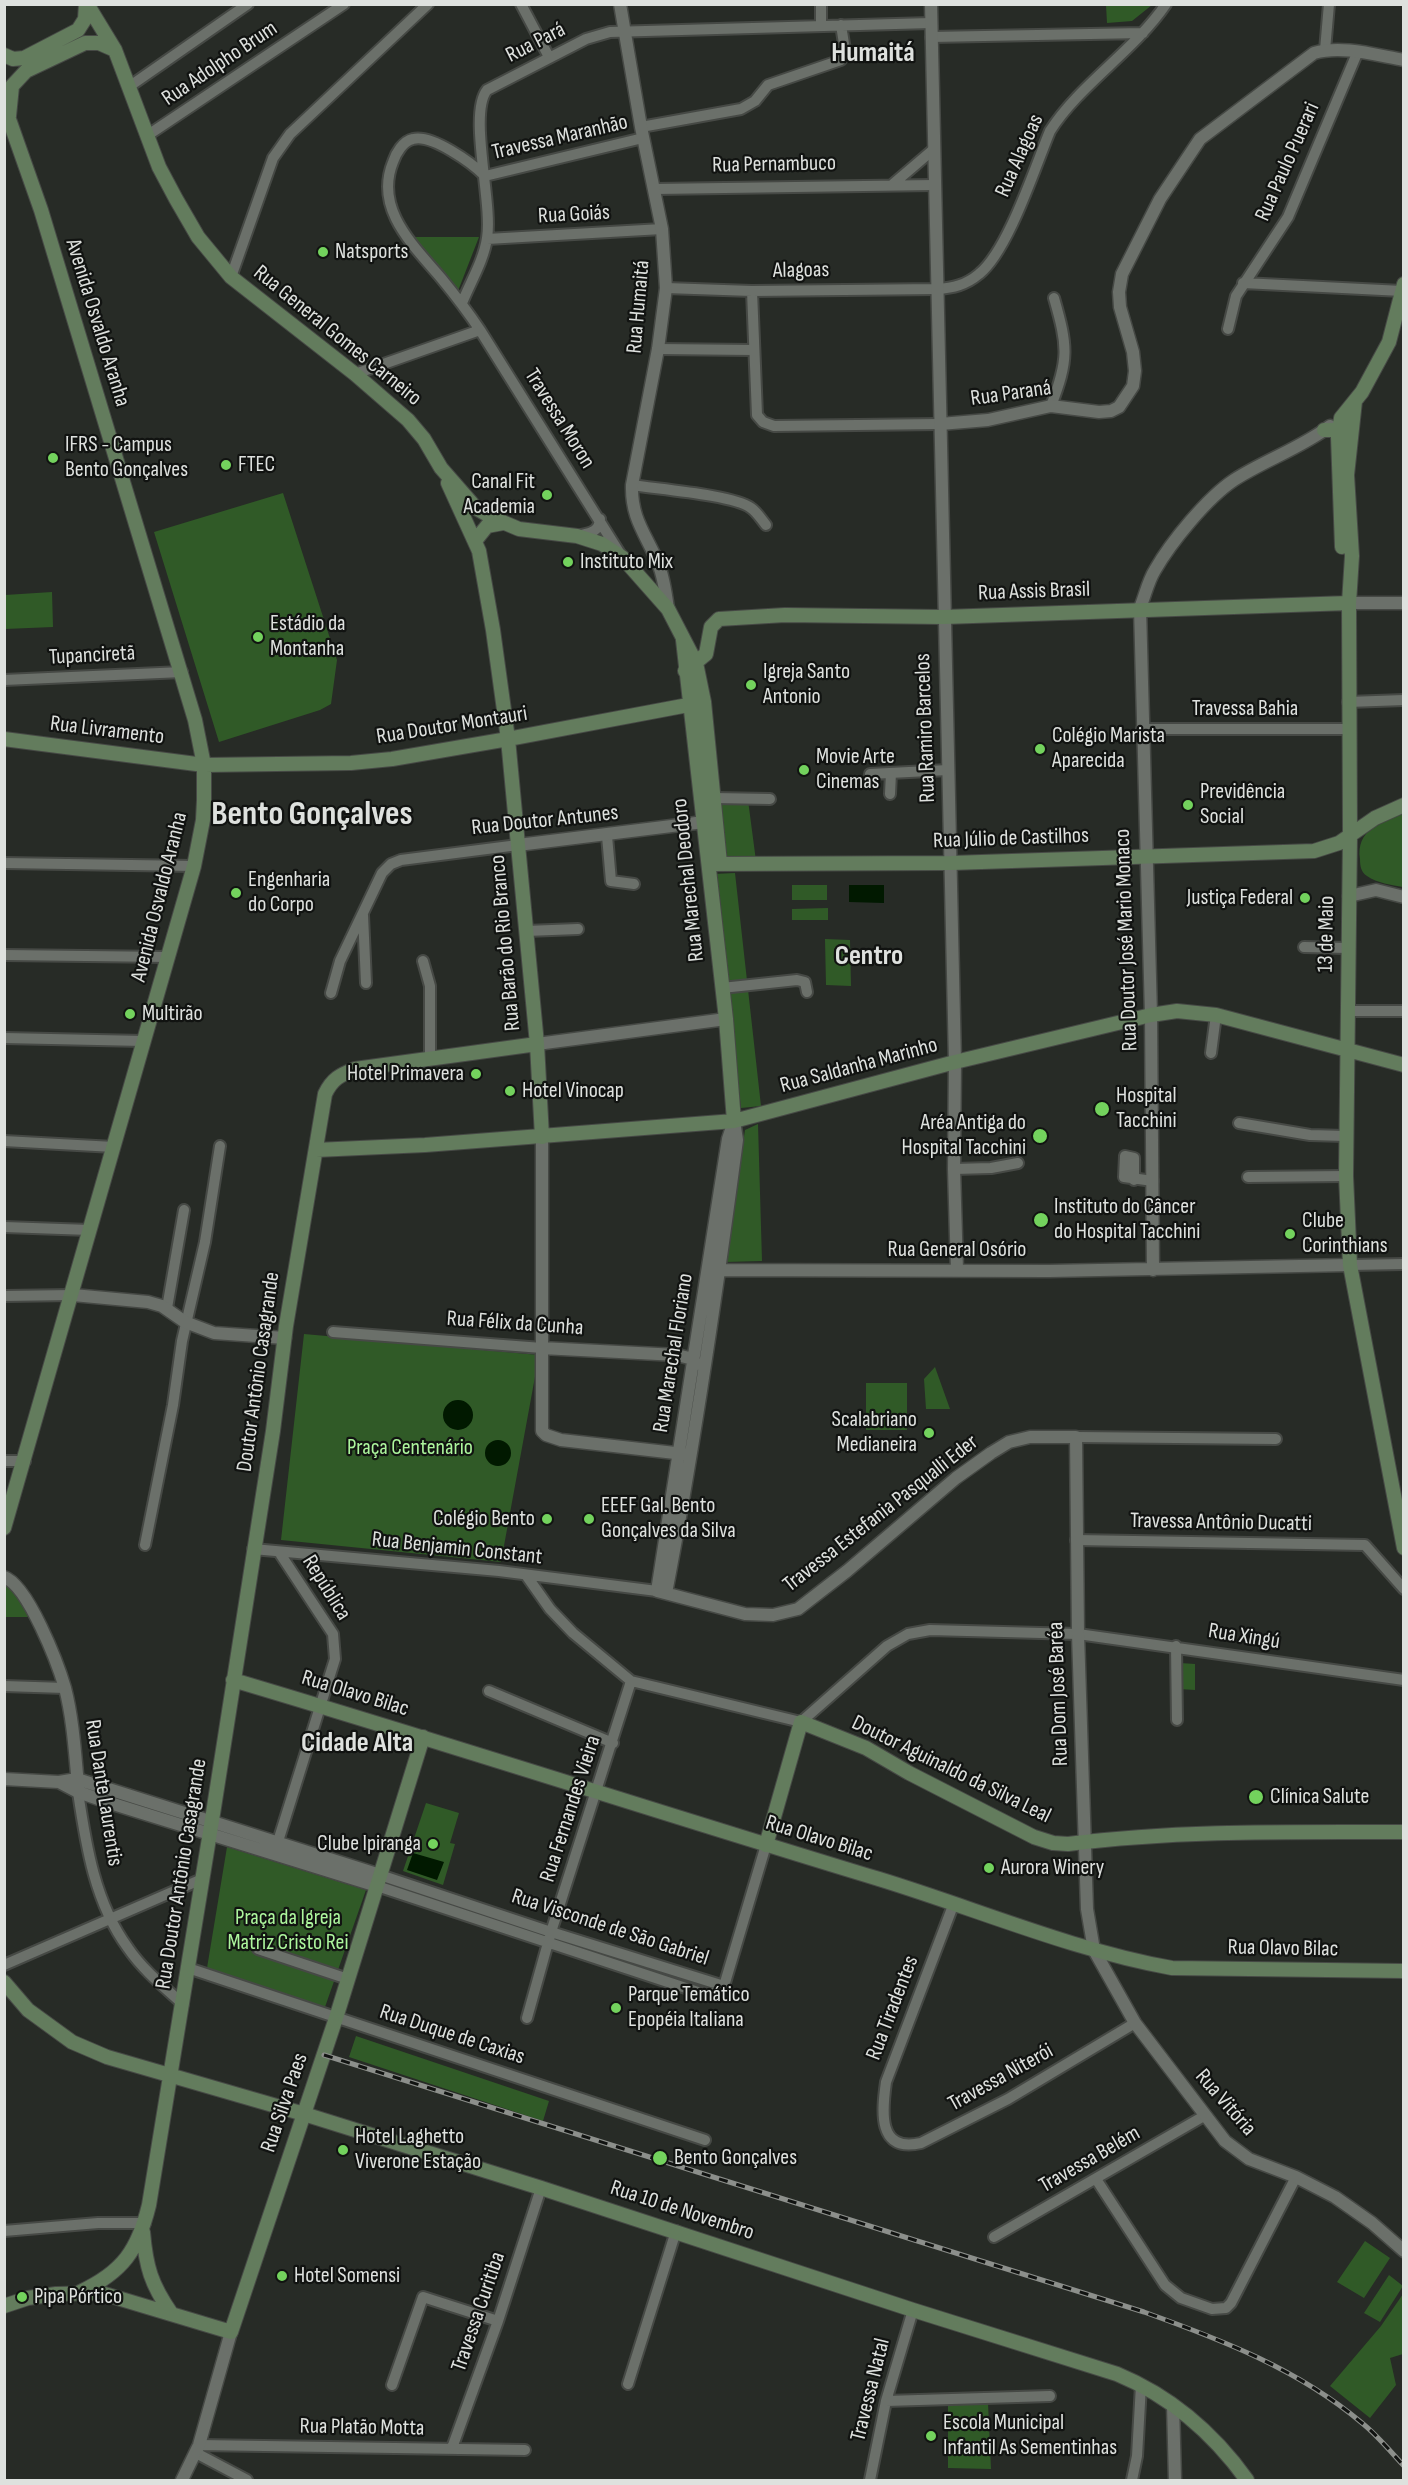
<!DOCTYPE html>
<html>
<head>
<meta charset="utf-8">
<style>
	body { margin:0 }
	#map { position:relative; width:1408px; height:2485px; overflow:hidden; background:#272b26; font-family:"Sofia Sans Condensed",sans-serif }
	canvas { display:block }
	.frame { position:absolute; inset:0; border:6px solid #dee1de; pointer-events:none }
</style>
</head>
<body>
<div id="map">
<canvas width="1408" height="2485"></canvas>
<div class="frame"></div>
</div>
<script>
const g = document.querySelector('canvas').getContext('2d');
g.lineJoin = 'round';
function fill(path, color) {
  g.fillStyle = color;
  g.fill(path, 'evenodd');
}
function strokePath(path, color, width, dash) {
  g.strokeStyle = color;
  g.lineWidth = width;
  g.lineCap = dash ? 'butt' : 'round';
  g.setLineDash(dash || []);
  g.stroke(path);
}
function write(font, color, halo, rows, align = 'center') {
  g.font = font + ' "Sofia Sans Condensed",sans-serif';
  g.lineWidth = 4.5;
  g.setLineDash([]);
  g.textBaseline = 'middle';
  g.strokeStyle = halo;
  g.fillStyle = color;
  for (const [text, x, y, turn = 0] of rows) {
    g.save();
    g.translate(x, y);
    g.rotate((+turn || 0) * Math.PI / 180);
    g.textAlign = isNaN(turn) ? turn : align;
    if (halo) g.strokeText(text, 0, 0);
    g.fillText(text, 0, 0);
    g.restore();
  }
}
fill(new Path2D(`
	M1106,5V4L1152,5L1132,21L1107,23Z
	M413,237H479L458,291Z
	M283,493L337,660L331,704L320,710L219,742L154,532Z
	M52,592L53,627L5,629V595Z
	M719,800H748L756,861L724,862Z
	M1403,812V887C1392,885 1377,883 1367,876C1361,872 1360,866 1360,859C1356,831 1380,821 1403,812Z
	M735,873L761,1106L741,1108L714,874Z
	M792,885H827V900H792Z
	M828,908V920H792V909Z
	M825,939L850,940L851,986L826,985Z
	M758,1124L762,1261L725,1262L745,1130Z
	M304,1334L539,1355L501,1562L281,1540Z
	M935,1367L950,1409H926L924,1379Z
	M866,1383H907V1430H866Z
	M4,1580L19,1596L28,1617H5Z
	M1180,1663L1195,1664V1690L1179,1689Z
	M426,1803L459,1813L450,1843L455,1844L443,1885L403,1871Z
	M227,1847L366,1890L325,2007L207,1968Z
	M356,2036L549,2101L543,2121L349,2057Z
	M1365,2241L1390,2258L1364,2298L1337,2282Z
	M1389,2275L1403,2286L1380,2322L1364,2313Z
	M1403,2294V2354L1390,2358L1396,2385L1370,2418L1330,2386L1381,2326Z
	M988,2403L991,2469L948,2468V2404Z`), '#305a27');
fill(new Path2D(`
	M849,885H884V903L849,902Z
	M443 1415a15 15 0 1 1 30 0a15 15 0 1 1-30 0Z
	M485 1453a13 13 0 1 1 26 0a13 13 0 1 1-26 0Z
	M413,1853L444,1862L437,1880L407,1870Z`), '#011900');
const minor = new Path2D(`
	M521,4L549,57
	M821,4V26
	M931,37L1143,33
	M1325,50L1329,4
	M130,86L248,4
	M641,127L741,109L755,101L768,85L841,60L845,50L841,25
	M148,135L344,4
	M485,176C472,163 432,134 413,139C403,141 396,153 393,162C374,209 413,245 441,278C455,295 468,312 480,330L622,557
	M485,176L643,138
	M893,184L934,149
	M655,189L934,185
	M487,239L662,229
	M231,277L273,158L290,134L428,4
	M1243,283L1402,291
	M666,288L752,291L937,289C953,288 966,285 979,274C1008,251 1035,167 1050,131C1079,85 1134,51 1166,4
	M752,291L757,415L763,422L774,426L940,424
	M462,303C470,283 484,260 487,238C493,203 468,114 487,90L586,39L610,32L931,23
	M1228,329L1236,296L1288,217L1358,51
	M658,349L753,350
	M355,374L480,330
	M1051,406C1069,359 1068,347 1054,298
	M632,485C656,489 734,495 751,508C757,512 761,519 766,525
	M577,536C589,533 599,533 600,519
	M4,680L182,672
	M1348,702L1404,700
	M1142,729H1348
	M870,774L948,770
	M890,794L891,773
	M714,798L770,799
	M607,836L611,881L634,884
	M4,863L194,866
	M363,915L366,983
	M526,931L578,929
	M1304,947L1348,948
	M4,955L168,957
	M423,961L430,986V1058
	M722,988L797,980L805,982L807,992
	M331,993L340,961L382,873L391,864L401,860L518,845
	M1347,1011H1404
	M4,1038L144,1041
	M1211,1053L1216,1015
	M1239,1123L1310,1135L1345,1136
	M4,1141L114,1147
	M954,1169L991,1168L1018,1163
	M1248,1177L1346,1176
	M1134,1180V1158L1125,1156L1124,1177L1153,1181
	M4,1227L90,1230
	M1350,1265L1404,1264
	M4,1296L73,1295
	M167,1308L184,1210
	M333,1332L542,1348
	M1076,1437L1276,1439
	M4,1461H25
	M1076,1540L1365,1545L1404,1589
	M145,1545L173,1405L182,1341L205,1242L220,1146
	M253,1549L499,1571L657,1591
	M526,1575L550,1609L573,1633L631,1681L801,1722L887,1646L908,1634L930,1630L1078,1634L1404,1680
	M1176,1646L1177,1720
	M4,1686L65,1688
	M489,1691L613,1743
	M78,1792C86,1846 95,1903 128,1948C143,1970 163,1986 183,2004
	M275,1851L335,1659L333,1634L279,1552
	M380,1875L551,1932L724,1986
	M377,1886L704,1994L715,1993L724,1986
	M954,1903L886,2082C882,2111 877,2153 921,2143L1008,2099L1135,2023
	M258,1949L348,1979
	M4,1965L202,1879
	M188,1968L705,2140
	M724,1986L766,1845
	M527,2018L551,1932L631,1681
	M1096,2179L1165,2285L1181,2298L1212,2309L1226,2308L1231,2303L1296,2177
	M4,2231L98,2223H145
	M994,2237L1204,2116
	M628,2384L676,2231
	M392,2385L423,2297L498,2321
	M886,2401L1050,2396
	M199,2445L525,2450
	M452,2448L498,2321L541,2188
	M196,2453L247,2480
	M870,2480L886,2401L913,2310
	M1132,2480L1137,2456L1141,2385`);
const tertiary = new Path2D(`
	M620,4L641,127L662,229L666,288L658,349L632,485C631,519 646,534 658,563C664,578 666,594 668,609
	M931,4L955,1062L954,1169L957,1270
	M940,424L988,420L1051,406L1099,412L1111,411L1119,407L1133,386L1135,371L1133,352L1120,307L1119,292L1122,274L1160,199L1200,139L1314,53C1342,45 1375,55 1404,60
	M1349,603H1404
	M518,845L704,822
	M1349,896L1376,890L1404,897
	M537,1044L726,1019
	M734,1121L728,1139L657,1591L745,1614L773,1615L798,1609L847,1571L956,1478L991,1453L1009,1442L1030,1437H1076L1078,1634L1087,1909L1094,1950L1135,2023L1225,2141L1249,2159L1296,2177L1335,2197L1372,2223L1404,2251
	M542,1137V1431L546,1435L561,1440L684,1454
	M708,1270L1049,1271L1350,1265
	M1153,1270L1151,1015L1140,608C1145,596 1148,581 1155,570C1171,542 1207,498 1234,480C1265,460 1301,448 1330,426
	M73,1295L148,1302L162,1306L185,1322L214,1333L285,1338
	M542,1348L677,1355L693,1359L696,1364
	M4,1577C28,1585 58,1664 65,1688C73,1719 75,1753 78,1785
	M666,1593C695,1443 717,1291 737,1140L734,1121
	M4,1779L59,1782L77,1779L380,1875
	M59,1782L78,1792L110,1803L377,1886
	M1173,2405L1175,2480
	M182,2480L199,2445L231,2332`);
const secondary = new Path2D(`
	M87,4L115,50L159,167L176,199L198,237L231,277L355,374L408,420L424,439L441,468L476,508L493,518L519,529L577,536L602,544L622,557L668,609L696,663L704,702L720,863
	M4,55L13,59L24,58L78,30L85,19L86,4
	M4,105L41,210L195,720L204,765V800L203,820L194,866L4,1528
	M9,116L12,86L26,71L85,43H99L115,50
	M1355,401L1347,475L1352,556L1349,603L1350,836L1346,1176L1350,1265L1404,1548
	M1324,430H1342L1344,435
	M448,483L479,551L493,630L508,739L518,845L537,1044L542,1137
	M475,541L487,526L503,523
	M1342,547L1338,437L1341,418L1362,392L1389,342L1404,284
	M683,640L726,1019L734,1121
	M685,671L706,654L711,627L719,619L785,615L944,617L1349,603
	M4,739L204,765L351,763L392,759L508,739L704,702
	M709,864L951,863L1314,851L1339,843L1375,818L1404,805
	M316,1150L425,1145L734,1121L955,1062L1151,1015L1177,1011L1216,1015L1404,1065
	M233,1680C449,1744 664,1814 879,1879C977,1909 1072,1950 1172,1968L1404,1971
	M766,1845L801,1722L866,1748L909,1773L1034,1837L1053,1843L1068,1844C1179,1830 1291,1832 1404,1832
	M4,1982L28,2010L72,2042L107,2057L304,2114L541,2188L913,2310L1117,2374C1170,2396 1214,2434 1247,2480
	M143,2232C146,2267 151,2284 171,2313
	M80,2292C123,2272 138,2250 149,2205L212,1820L273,1431L286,1326L325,1094C332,1079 340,1075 355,1069L537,1044
	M4,2306L28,2298L56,2294L101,2293L231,2332L336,2018L423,1737`);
strokePath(minor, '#464945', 14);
strokePath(tertiary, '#464945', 15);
strokePath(secondary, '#464945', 16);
strokePath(minor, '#6b706a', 10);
strokePath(tertiary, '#6b706a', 12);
strokePath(secondary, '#637c5d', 14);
const rail = new Path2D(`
	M324,2055L1144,2312C1222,2340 1298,2369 1362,2423C1377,2435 1390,2451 1404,2466`);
strokePath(rail, '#8c8f8b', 5);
strokePath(rail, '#111311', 3, [9]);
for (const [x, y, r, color] of [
	[323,252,6,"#73d25d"],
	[53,458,6,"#73d25d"],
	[226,465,6,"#73d25d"],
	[547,495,6,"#73d25d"],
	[568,562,6,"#73d25d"],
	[258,637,6,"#73d25d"],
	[751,685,6,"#73d25d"],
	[1040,749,6,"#73d25d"],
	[804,770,6,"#73d25d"],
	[1188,805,6,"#73d25d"],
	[236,893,6,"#73d25d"],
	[1305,898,6,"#73d25d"],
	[130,1014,6,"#73d25d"],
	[476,1074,6,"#73d25d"],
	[510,1091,6,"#73d25d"],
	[1102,1109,8,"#73d25d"],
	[1040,1136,8,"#73d25d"],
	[1041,1220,8,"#73d25d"],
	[1290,1234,6,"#73d25d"],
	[929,1433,6,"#73d25d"],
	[547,1519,6,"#73d25d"],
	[589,1519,6,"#73d25d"],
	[1256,1797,8,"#73d25d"],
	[433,1844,6,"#73d25d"],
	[989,1868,6,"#73d25d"],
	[616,2008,6,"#73d25d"],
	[343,2150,6,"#73d25d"],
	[660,2158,8,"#73d25d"],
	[282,2276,6,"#73d25d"],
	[22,2297,6,"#73d25d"],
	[931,2436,6,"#73d25d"]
]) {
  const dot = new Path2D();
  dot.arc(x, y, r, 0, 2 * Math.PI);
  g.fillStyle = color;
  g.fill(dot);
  strokePath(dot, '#111311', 2);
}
write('22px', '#dee1de', '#111311', [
	["Rua Pará",536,43,-27],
	["Rua Adolpho Brum",220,64,-34],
	["Travessa Maranhão",560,138,-13],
	["Rua Alagoas",1020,156,-66],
	["Rua Paulo Puerari",1288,162,-66],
	["Rua Pernambuco",774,165,-1],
	["Rua Goiás",574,215,-3],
	["Alagoas",801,271,-1],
	["Rua Humaitá",639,307,-85],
	["Avenida Osvaldo Aranha",97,323,73],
	["Rua General Gomes Carneiro",337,336,39],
	["Rua Paraná",1011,394,-8],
	["Travessa Moron",559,419,58],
	["Rua Assis Brasil",1034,592,-2],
	["Tupanciretã",92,656,-3],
	["Travessa Bahia",1245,709],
	["Rua Doutor Montauri",452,726,-9],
	["Rua Ramiro Barcelos",926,728,-92],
	["Rua Livramento",107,731,7],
	["Rua Doutor Antunes",545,821,-6],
	["Rua Júlio de Castilhos",1011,839,-2],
	["Rua Marechal Deodoro",689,880,-96],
	["Avenida Osvaldo Aranha",160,897,-76],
	["13 de Maio",1327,934,-89],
	["Rua Doutor José Mario Monaco",1127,940,-92],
	["Rua Barão do Rio Branco",506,943,-95],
	["Rua Saldanha Marinho",859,1066,-15],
	["Rua General Osório",957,1250],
	["Rua Félix da Cunha",515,1324,4],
	["Rua Marechal Floriano",674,1353,-81],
	["Doutor Antônio Casagrande",259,1372,-82],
	["Travessa Estefania Pasqualli Eder",881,1514,-38],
	["Travessa Antônio Ducatti",1221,1523,1],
	["Rua Benjamin Constant",457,1549,6],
	["República",326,1588,58],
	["Rua Xingú",1244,1637,9],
	["Rua Olavo Bilac",355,1694,17],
	["Rua Dom José Baréa",1059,1694,-92],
	["Doutor Aguinaldo da Silva Leal",951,1770,26],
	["Rua Dante Laurentis",103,1793,81],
	["Rua Fernandes Vieira",571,1809,-72],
	["Rua Olavo Bilac",819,1839,17],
	["Rua Doutor Antônio Casagrande",182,1874,-81],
	["Rua Visconde de São Gabriel",610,1928,18],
	["Rua Olavo Bilac",1283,1949,1],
	["Rua Tiradentes",893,2008,-69],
	["Rua Duque de Caxias",452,2035,18],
	["Travessa Niterói",1001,2078,-29],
	["Rua Silva Paes",285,2103,-71],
	["Rua Vitória",1225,2103,49],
	["Travessa Belém",1090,2160,-30],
	["Rua 10 de Novembro",682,2211,18],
	["Travessa Curitiba",479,2312,-71],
	["Travessa Natal",871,2390,-76],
	["Rua Platão Motta",362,2428,1]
]);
write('22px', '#dee1de', '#111311', [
	["Natsports",335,252],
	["IFRS - Campus",65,445],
	["Bento Gonçalves",65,470],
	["FTEC",238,465],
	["Canal Fit",535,482,"right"],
	["Academia",535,507,"right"],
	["Instituto Mix",580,562],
	["Estádio da",270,624],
	["Montanha",270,649],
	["Igreja Santo",763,672],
	["Antonio",763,697],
	["Colégio Marista",1052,736],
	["Aparecida",1052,761],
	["Movie Arte",816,757],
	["Cinemas",816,782],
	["Previdência",1200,792],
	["Social",1200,817],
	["Engenharia",248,880],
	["do Corpo",248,905],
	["Justiça Federal",1293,898,"right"],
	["Multirão",142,1014],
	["Hotel Primavera",464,1074,"right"],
	["Hotel Vinocap",522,1091],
	["Hospital",1116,1096],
	["Tacchini",1116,1121],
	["Aréa Antiga do",1026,1123,"right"],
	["Hospital Tacchini",1026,1148,"right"],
	["Instituto do Câncer",1054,1207],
	["do Hospital Tacchini",1054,1232],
	["Clube",1302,1221],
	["Corinthians",1302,1246],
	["Scalabriano",917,1420,"right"],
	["Medianeira",917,1445,"right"],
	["EEEF Gal. Bento",601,1506],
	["Gonçalves da Silva",601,1531],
	["Colégio Bento",535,1519,"right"],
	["Clínica Salute",1270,1797],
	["Clube Ipiranga",421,1844,"right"],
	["Aurora Winery",1001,1868],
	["Parque Temático",628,1995],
	["Epopéia Italiana",628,2020],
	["Hotel Laghetto",355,2137],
	["Viverone Estação",355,2162],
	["Bento Gonçalves",674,2158],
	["Hotel Somensi",294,2276],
	["Pipa Pórtico",34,2297],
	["Escola Municipal",943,2423],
	["Infantil As Sementinhas",943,2448]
], 'left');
write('22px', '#adf69d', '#111311', [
	["Praça Centenário",410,1448],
	["Praça da Igreja",288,1918],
	["Matriz Cristo Rei",288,1943]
]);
write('bold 28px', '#dee1de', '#111311', [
	["Humaitá",873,54],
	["Centro",869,957],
	["Cidade Alta",357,1744]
]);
write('bold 34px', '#dee1de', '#111311', [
	["Bento Gonçalves",312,815]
]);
</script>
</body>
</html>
